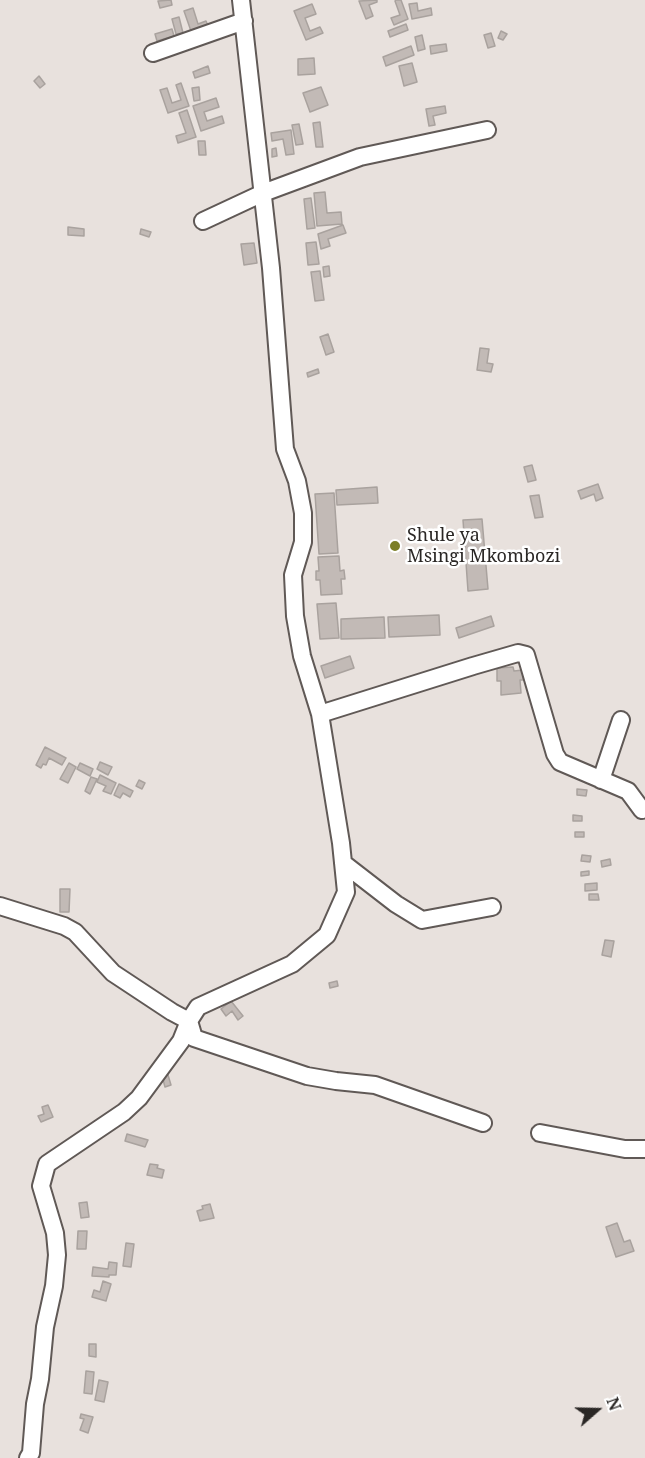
<!DOCTYPE html>
<html>
<head>
<meta charset="utf-8">
<style>
	body { margin:0 }
	#map { position:relative; width:645px; height:1458px; overflow:hidden; background:#e8e1dd; font-family:"Noto Serif",serif }
	canvas { display:block }
	.north { position:absolute; left:567px; top:1380px; width:60px; height:60px; -webkit-text-stroke:4px #fff; paint-order:stroke; rotate:70deg; font-size:16px; font-weight:700; line-height:24px; text-align:center; color:#2a2725 }
	.north::after { content:''; display:block; margin:auto; width:21px; height:27px; background:#2a2725; clip-path:polygon(50% 0,100% 100%,50% 72%,0 100%) }
</style>
</head>
<body>
<div id="map">
<canvas width="645" height="1458"></canvas>
<div class="north">N</div>
</div>
<script>
const g = document.querySelector('canvas').getContext('2d');
g.lineJoin = 'round';
function fill(path, color) {
  g.fillStyle = color;
  g.fill(path, 'evenodd');
}
function strokePath(path, color, width, dash) {
  g.strokeStyle = color;
  g.lineWidth = width;
  g.lineCap = dash ? 'butt' : 'round';
  g.setLineDash(dash || []);
  g.stroke(path);
}
function write(font, color, halo, rows, align = 'center') {
  g.font = font + ' "Noto Serif",serif';
  g.lineWidth = 5;
  g.setLineDash([]);
  g.textBaseline = 'middle';
  g.strokeStyle = halo;
  g.fillStyle = color;
  for (const [text, x, y, turn = 0] of rows) {
    g.save();
    g.translate(x, y);
    g.rotate((+turn || 0) * Math.PI / 180);
    g.textAlign = isNaN(turn) ? turn : align;
    if (halo) g.strokeText(text, 0, 0);
    g.fillText(text, 0, 0);
    g.restore();
  }
}
const building = new Path2D(`
	M171,0L172,5L160,8L158,1Z
	M377,0V2L369,5L373,16L366,19L359,1Z
	M396,0H401L408,19L394,25L391,18L400,15L395,1Z
	M417,3L418,11L431,8L432,15L412,19L409,4Z
	M312,4L316,14L305,18L310,31L320,27L323,33L306,40L294,11Z
	M193,8L198,24L206,21L209,28L192,34L184,11Z
	M179,17L183,33L176,34L172,19Z
	M406,24L408,30L390,37L388,31Z
	M172,29L174,36L157,41L155,34Z
	M501,31L507,34L503,40L498,38Z
	M491,33L495,46L488,48L484,35Z
	M422,35L425,49L418,51L415,37Z
	M446,44L447,51L431,54L430,46Z
	M411,46L414,55L386,66L383,57Z
	M314,58L315,74L298,75V59Z
	M412,63L417,82L404,86L399,66Z
	M208,66L210,73L195,78L193,72Z
	M39,76L45,84L40,88L34,81Z
	M181,83L189,106L168,113L160,90L167,88L172,103L181,100L176,85Z
	M199,87L200,100L194,101L192,88Z
	M321,87L328,105L310,112L303,93Z
	M216,98L219,107L204,112L207,121L222,116L224,123L201,131L193,106Z
	M445,106L446,113L433,116L435,125L429,126L426,109Z
	M187,110L196,137L178,143L176,136L186,133L179,113Z
	M320,122L323,147H316L313,123Z
	M299,124L303,144L296,145L292,125Z
	M291,130L294,154L286,155L283,139L272,141L271,133Z
	M198,141H205L206,155H199Z
	M276,148L277,156L272,157V149Z
	M325,192L327,213L341,212L342,224L317,226L314,193Z
	M311,198L315,228L307,229L304,199Z
	M343,225L346,233L328,239L330,246L321,249L318,234Z
	M68,227L84,229V236L68,235Z
	M141,229L151,232L149,237L140,234Z
	M316,242L319,264L308,265L306,243Z
	M254,243L257,263L244,265L241,244Z
	M329,266L330,276L324,277L323,267Z
	M320,271L324,300L315,301L311,272Z
	M328,334L334,352L326,355L320,337Z
	M480,348L489,349L487,363L493,364L491,372L477,370Z
	M318,369L319,373L308,377L307,373Z
	M532,465L536,480L528,482L524,467Z
	M598,484L603,498L596,501L594,494L581,499L578,491Z
	M377,487L378,503L337,505L336,490Z
	M334,493L338,553L319,554L315,494Z
	M539,495L543,517L535,518L530,496Z
	M482,519L488,589L468,591L463,520Z
	M339,556L340,571L344,570L345,579H341L342,594L321,595L320,580H316V571H319L318,557Z
	M336,603L339,638L320,639L317,604Z
	M439,615L440,635L389,637L388,617Z
	M491,616L494,626L459,638L456,628Z
	M384,617L385,638L341,639V619Z
	M350,656L354,668L325,678L321,666Z
	M513,667L514,671L523,670V680H520L521,693L501,695V681H497V668Z
	M45,747L66,758L62,765L49,758L46,765L43,764L41,768L36,765Z
	M100,762L112,767L108,775L97,769Z
	M69,763L76,767L68,783L60,779Z
	M80,763L93,769L90,776L77,769Z
	M100,775L116,783L111,794L103,791L106,786L97,782Z
	M91,777L97,779L90,794L85,791Z
	M139,780L145,783L142,789L136,786Z
	M119,784L133,791L130,797L123,793L120,798L114,795Z
	M577,789L587,790L586,796L577,795Z
	M573,815L582,816V821H573Z
	M575,832H584V837H575Z
	M582,855L591,856L590,862L581,861Z
	M610,859L611,865L602,867L601,861Z
	M589,871V875L581,876V872Z
	M597,883V890L585,891V884Z
	M60,889H70L69,912H60Z
	M589,894H598L599,900H589Z
	M605,940L614,941L611,957L602,955Z
	M337,981L338,986L330,988L329,983Z
	M231,1001L243,1016L238,1020L232,1011L226,1016L221,1009Z
	M168,1075L171,1085L165,1087L162,1076Z
	M48,1105L53,1117L41,1122L38,1116L44,1114L42,1107Z
	M127,1134L148,1140L145,1147L125,1141Z
	M150,1164L158,1165L157,1168L164,1170L162,1178L147,1175Z
	M87,1202L89,1217L81,1218L79,1203Z
	M210,1204L214,1218L200,1221L197,1211L203,1209L202,1206Z
	M617,1223L624,1242L630,1240L634,1251L616,1257L606,1227Z
	M78,1231H87L86,1249H77Z
	M126,1243L134,1244L131,1267L123,1266Z
	M109,1262L117,1263L116,1275H109V1277L92,1276L93,1267L108,1269Z
	M103,1281L111,1284L106,1301L92,1297L94,1290L100,1292Z
	M89,1344H96V1357L89,1356Z
	M86,1371L94,1372L92,1394L84,1393Z
	M99,1380L108,1382L104,1402L95,1400Z
	M81,1414L93,1417L88,1433L80,1430L84,1419L80,1418Z`);
fill(building, '#c2bab6');
strokePath(building, '#a9a29e', 1.5);
const minor = new Path2D(`
	M153,53L244,21
	M203,221L263,193L360,157L487,130
	M320,714L473,666L518,653L526,655L555,754L560,762L628,791L642,810
	M601,780L621,720
	M343,863L396,904L422,920L492,907
	M0,906L64,926L75,932L113,973L172,1012L189,1021L198,1007L292,964L327,935L346,892L341,843L320,714L302,656L295,616L293,575L303,542V513L297,481L285,449L271,268L241,0
	M189,1021L194,1038L307,1076L336,1081L375,1085L483,1123
	M540,1133L625,1149H645
	M28,1458L31,1453L35,1404L40,1379L45,1327L54,1286L57,1255L55,1233L41,1186L47,1164L124,1112L139,1098L181,1041L189,1021`);
strokePath(minor, '#605956', 20);
strokePath(minor, '#fff', 16);
for (const [x, y, r, color] of [
	[395,546,6,"#7b7e27"]
]) {
  const dot = new Path2D();
  dot.arc(x, y, r, 0, 2 * Math.PI);
  g.fillStyle = color;
  g.fill(dot);
  strokePath(dot, '#fff', 2);
}
write('18px', '#2a2725', '#fff', [
	["Shule ya",407,536],
	["Msingi Mkombozi",407,557]
], 'left');
</script>
</body>
</html>
